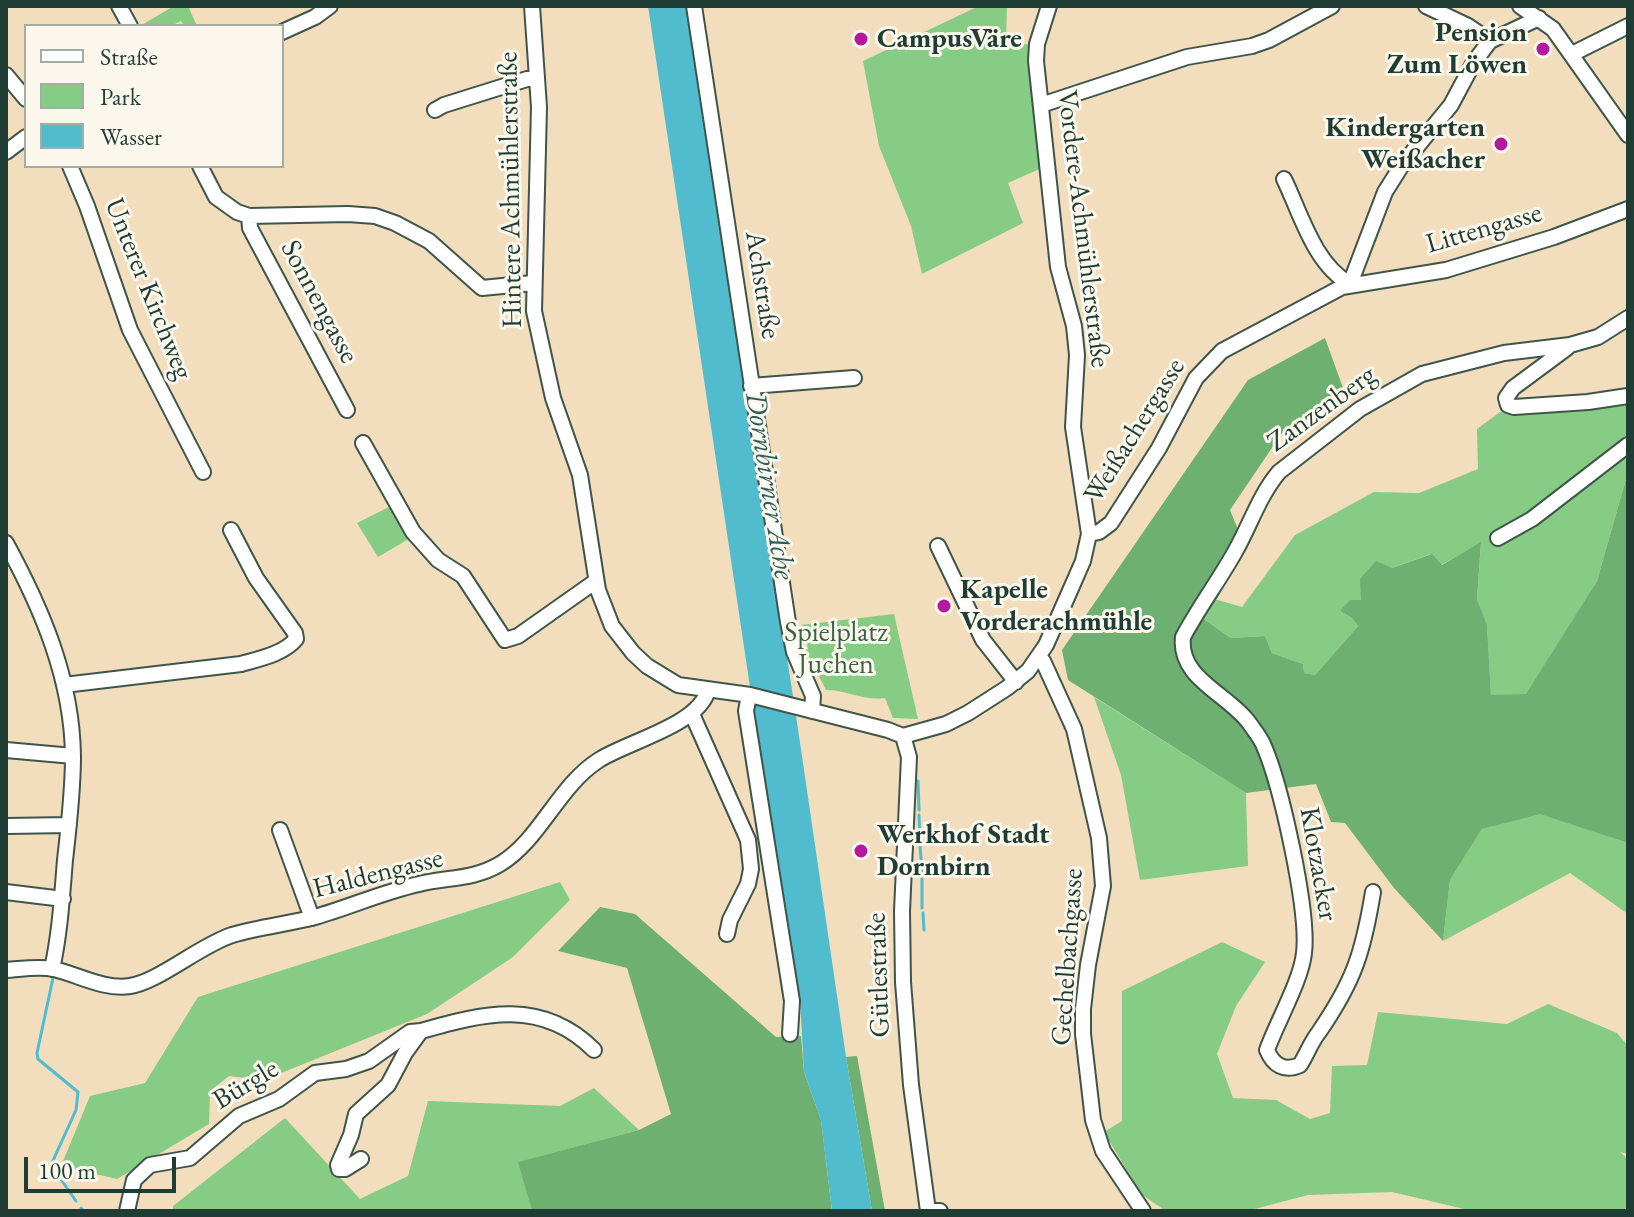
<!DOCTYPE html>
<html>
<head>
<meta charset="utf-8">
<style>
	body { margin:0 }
	#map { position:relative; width:1634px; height:1217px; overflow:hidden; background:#f2ddbd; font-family:"EB Garamond",serif }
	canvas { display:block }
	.frame { position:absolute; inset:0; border:8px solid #1f3d34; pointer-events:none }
	.legend { position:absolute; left:24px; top:24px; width:260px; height:144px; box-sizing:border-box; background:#fbf7ec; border:2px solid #a3ada2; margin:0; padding:10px 14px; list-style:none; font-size:24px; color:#1f3d34 }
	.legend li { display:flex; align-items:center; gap:16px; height:40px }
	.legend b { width:40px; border:2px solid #a3ada2 }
	.scale { position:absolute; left:24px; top:1157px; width:152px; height:36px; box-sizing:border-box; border:4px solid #1f3d34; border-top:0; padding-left:10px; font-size:24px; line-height:28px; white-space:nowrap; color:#1f3d34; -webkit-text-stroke:6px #fbf7ec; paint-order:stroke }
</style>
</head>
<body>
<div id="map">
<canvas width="1634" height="1217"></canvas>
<div class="frame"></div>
<ul class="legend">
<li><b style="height:10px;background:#fff"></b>Straße</li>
<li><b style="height:22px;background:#87cc85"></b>Park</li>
<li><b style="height:22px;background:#51bccd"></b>Wasser</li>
</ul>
<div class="scale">100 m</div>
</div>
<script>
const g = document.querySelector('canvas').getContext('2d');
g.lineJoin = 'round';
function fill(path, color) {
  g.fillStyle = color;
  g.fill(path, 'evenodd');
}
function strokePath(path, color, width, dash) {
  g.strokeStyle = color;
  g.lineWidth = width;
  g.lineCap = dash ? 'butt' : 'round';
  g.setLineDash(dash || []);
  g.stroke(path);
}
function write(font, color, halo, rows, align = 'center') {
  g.font = font + ' "EB Garamond",serif';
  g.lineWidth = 6;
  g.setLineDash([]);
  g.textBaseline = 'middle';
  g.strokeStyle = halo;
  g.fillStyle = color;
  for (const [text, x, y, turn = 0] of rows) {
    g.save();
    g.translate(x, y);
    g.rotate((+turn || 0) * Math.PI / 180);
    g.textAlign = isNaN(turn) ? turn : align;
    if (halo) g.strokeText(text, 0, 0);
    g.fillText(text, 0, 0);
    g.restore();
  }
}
fill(new Path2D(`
	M174,6H188L197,26H184L181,21L171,26H140Z
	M979,6H1007L1006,41L1031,45L1033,110L1044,167L1008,183L1023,223L922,274L911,226L879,146L863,61Z
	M1628,401V472L1597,581L1527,694L1491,696L1487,626L1477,599L1481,543L1441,565L1431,554L1392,568L1361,600L1340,611L1352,618L1358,626L1315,675L1304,673L1303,664L1272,653L1265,636L1231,638L1202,618L1211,598L1242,607L1295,535L1374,492L1419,493L1478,469L1477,429L1500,412Z
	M393,505L412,537L378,557L357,523Z
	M894,614L918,719L893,718L885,698C863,701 847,690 826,690L805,649H808L805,630H801V625Z
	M1094,697L1246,793L1248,866L1140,880L1121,775Z
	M1540,813L1628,843V914L1570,873L1443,941L1450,880L1482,829Z
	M560,882L570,900L513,957L427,1014L264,1080L229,1076L210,1091L209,1124L117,1179L61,1166L90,1096L145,1083L198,997Z
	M1222,942L1265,962L1236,1006L1217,1054L1233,1098L1276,1100L1310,1119L1330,1113L1332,1066L1367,1065L1378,1012L1507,1024L1548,1004L1617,1033L1628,1046V1154L1620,1152L1628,1159V1211H1473L1392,1192L1308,1195L1247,1211H1166L1141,1194L1104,1132L1122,1121V991Z
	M594,1088L639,1130L519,1162L532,1211H173V1206L285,1118L360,1199L408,1176L428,1101L560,1106Z`), '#87cc85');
fill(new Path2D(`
	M1325,338L1343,388L1282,433L1230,510L1239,532L1202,618L1231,638L1265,636L1272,653L1303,664L1304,673L1315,675L1358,626L1352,618L1340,611L1350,600H1361L1360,579L1376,561L1392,568L1432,554L1442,565L1481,542L1477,599L1487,625L1491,695L1526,694L1597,581L1628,472V843L1540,814L1482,829L1450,880L1443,941L1394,888L1345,823L1331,822L1316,784L1246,793L1068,680L1062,650L1248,380Z
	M600,907L635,914L776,1037L801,1036L804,1072L821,1120L832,1211H532L518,1162L639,1130L671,1114L627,968L558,951Z
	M857,1056L885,1211H872L846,1057Z`), '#6db072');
fill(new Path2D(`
	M648,6H687L798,729L846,1057L872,1211H832L821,1120L804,1072L800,999L774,847Z`), '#51bccd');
strokePath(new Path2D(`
	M918,781L919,810
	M919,815L920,839
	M920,846L922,871
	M922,877V908
	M923,913L924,930
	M53,978L37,1053L38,1059L78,1092L76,1110L51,1165L76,1201
	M81,1208L84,1211`), '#51bccd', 3);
const minor = new Path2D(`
	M119,6L130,26
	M532,6L539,107L534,311L553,398L580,475L598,590L612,626L633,653L647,666L678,685L750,695L888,730L903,736L946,724L968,713L1007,688L1028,671L1046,645L1069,593L1083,561L1089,534L1073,427L1077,355L1074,326L1058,267L1036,61L1037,44L1049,6
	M694,6L788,622L794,652L813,696L812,711
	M1426,6L1468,26L1490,41
	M1520,6L1553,29L1628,135
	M282,32L315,17L330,6
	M1572,54L1628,26
	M6,75L26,99
	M1041,105L1187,57L1252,46L1269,40L1332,6
	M435,110L444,105L527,79H537
	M6,152L26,137
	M70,166L87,206L130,330L203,472
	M200,166L216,197L237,212L249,216L348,214L375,216L395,223L429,241L482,288L533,283
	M1284,179C1301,214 1314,264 1350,284
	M249,216L250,228L347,410
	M1350,284L1385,192L1402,165L1451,105L1474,62L1490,41L1539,18
	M1567,348L1513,388L1506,398L1508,405L1514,407L1588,402L1628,396
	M751,386L854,378
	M363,443L413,532L438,560L463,576L505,640L518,636L596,581
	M1089,534L1099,532L1111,523L1159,448L1196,378L1222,351L1342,287L1446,270L1554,237L1628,209
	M1498,538L1532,519L1628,445
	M6,543C42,609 72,679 73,756C73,791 69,825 65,860C62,896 60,933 52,969
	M938,546L983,640L1016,682
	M1038,657L1043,661L1074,729L1099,838L1103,886L1088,965L1083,1009V1034L1093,1120L1103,1151L1143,1211
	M64,685L241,664C258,659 284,654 296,639L295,633L256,578L231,530
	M749,695L746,711L792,1001L790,1034
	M692,714L748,840L751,869L748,884L730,920L727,934
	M903,736L909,757L902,911L903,982L911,1085L928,1211H940
	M6,750L73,756
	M6,826L69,825
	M280,830L312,918
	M6,892L63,899
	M1373,892C1363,953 1354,981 1319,1032C1311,1042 1307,1054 1300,1065C1284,1072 1273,1065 1267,1050C1277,1022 1301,981 1304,953C1309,911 1281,784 1263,744C1260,737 1254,730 1250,724C1229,694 1178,679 1183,637C1199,607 1220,579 1236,550C1251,523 1259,496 1279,472L1360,409L1422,374L1504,353L1570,345L1598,337L1628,318
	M6,970C22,969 38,966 54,969C79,975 104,990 130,986C158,982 199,946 232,935C259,927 288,924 315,917C350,907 383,892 419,884C447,877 473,880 500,864C541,839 558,786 599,760C629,741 699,725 708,690
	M361,1159L345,1169H339L338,1165L351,1135L356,1114L388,1085L405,1053L421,1031
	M127,1211L134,1180L150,1165L190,1158L239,1116L279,1099L315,1073L346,1069L369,1061L410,1032L421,1031C484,1013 542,998 594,1050`);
strokePath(minor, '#3f5549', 18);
strokePath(minor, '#fff', 14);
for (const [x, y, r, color] of [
	[861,39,8,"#b5179e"],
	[1543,49,8,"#b5179e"],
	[1501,144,8,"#b5179e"],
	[944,606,8,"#b5179e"],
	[861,851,8,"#b5179e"]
]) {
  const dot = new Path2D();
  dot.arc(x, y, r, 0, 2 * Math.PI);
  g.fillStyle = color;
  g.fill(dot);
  strokePath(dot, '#fbf7ec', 3);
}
write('bold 28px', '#1f3d34', '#fbf7ec', [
	["Pension",1527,33,"right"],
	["Zum Löwen",1527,65,"right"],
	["CampusVäre",877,39],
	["Kindergarten",1485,128,"right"],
	["Weißacher",1485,160,"right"],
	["Kapelle",960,590],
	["Vorderachmühle",960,622],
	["Werkhof Stadt",877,835],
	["Dornbirn",877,867]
], 'left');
write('28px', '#1f3d34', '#fbf7ec', [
	["Hintere Achmühlerstraße",511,190,-91],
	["Vordere-Achmühlerstraße",1083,229,83],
	["Littengasse",1484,229,-16],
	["Achstraße",762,285,81],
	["Unterer Kirchweg",148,289,68],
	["Sonnengasse",319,302,62],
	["Zanzenberg",1322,409,-36],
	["Weißachergasse",1135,431,-58],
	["Klotzacker",1318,864,80],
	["Haldengasse",378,874,-14],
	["Gechelbachgasse",1068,957,-86],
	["Gütlestraße",879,975,-92],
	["Bürgle",246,1085,-31]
]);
write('28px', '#396148', '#fbf7ec', [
	["Spielplatz",836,633],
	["Juchen",836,665]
]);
write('italic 30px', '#2c5d5a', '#fbf7ec', [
	["Dornbirner Ache",769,486,81]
]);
</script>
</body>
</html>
